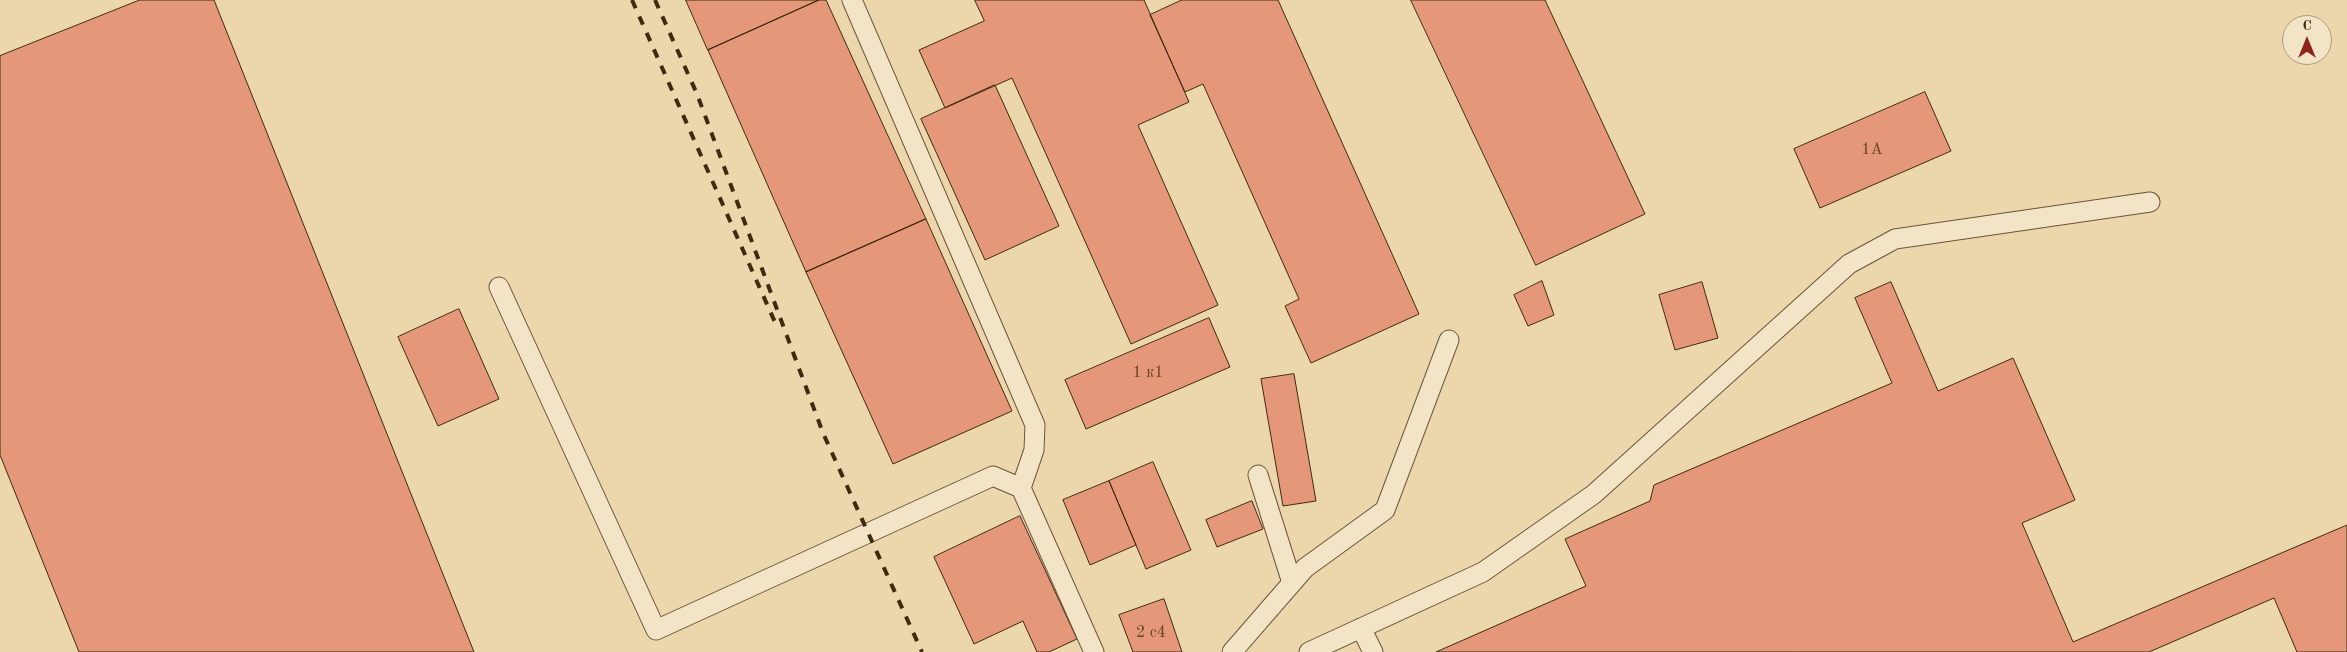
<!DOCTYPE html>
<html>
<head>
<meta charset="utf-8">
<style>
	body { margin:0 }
	#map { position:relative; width:2347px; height:652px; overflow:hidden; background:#ecd6ab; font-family:"Old Standard TT",serif }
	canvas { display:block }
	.north { position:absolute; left:2282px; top:15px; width:50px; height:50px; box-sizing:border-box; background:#f3e4c8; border:1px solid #ab9a7f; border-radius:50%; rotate:0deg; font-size:14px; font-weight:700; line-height:20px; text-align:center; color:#3f2a11 }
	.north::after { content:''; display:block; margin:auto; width:18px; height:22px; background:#8f2418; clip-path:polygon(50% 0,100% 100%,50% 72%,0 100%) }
</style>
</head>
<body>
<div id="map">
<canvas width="2347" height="652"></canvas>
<div class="north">С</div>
</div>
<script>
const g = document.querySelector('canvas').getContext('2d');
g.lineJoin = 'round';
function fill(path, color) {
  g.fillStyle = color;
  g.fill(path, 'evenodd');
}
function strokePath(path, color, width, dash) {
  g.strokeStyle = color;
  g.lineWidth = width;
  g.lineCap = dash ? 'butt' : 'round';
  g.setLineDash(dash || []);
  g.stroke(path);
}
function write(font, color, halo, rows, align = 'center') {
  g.font = font + ' "Old Standard TT",serif';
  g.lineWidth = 4.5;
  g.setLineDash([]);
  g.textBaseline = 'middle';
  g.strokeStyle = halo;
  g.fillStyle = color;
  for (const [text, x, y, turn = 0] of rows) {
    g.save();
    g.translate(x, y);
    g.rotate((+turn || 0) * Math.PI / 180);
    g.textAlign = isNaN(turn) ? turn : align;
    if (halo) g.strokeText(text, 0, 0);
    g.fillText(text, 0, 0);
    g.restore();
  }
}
const building = new Path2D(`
	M140,0H214L474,652H79L0,455V56Z
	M686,0H819L708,50Z
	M819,0H826L926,219L806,272L708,50Z
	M975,0H1144L1189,102L1138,125L1218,305L1131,344L1012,78L945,108L919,50L984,21Z
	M1182,0H1278L1419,314L1311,363L1285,306L1299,299L1203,84L1185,92L1150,15Z
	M1411,0H1545L1645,214L1536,265Z
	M995,85L1059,226L985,260L921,119Z
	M1925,92L1951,151L1820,208L1794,149Z
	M926,219L1012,411L893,464L806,272Z
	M1542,281L1554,315L1528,326L1514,295Z
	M1702,282L1718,338L1675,350L1659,295Z
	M1891,282L1938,391L2013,358L2075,500L2022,523L2073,642L2347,525V652H2297L2274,598L2149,652H1436L1586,586L1565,539L1650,501L1654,485L1892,383L1855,298Z
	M459,309L499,399L438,426L398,337Z
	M1209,318L1230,367L1086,429L1065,380Z
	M1294,374L1316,501L1283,506L1261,379Z
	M1153,462L1191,550L1146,569L1109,481Z
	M1109,481L1136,545L1090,565L1063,500Z
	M1252,501L1263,529L1217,547L1206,520Z
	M1020,516L1077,639L1049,652H1037L1023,621L974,644L934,557Z
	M1164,599L1182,652H1133L1119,615Z`);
fill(building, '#e59879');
strokePath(building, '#3f2a11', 1);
const service = new Path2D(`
	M852,0L1035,425L1034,450L1021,488
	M499,287L656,630L993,476L1021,488L1094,652
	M1258,475L1292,583
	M1361,628L1373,652
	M1232,652L1305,568L1385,510L1449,340
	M1309,652L1483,572L1594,494L1849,264L1895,239L2150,202`);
strokePath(service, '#6a5538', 21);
strokePath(service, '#f3e4c8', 19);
strokePath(new Path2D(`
	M632,0L778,329
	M655,0L697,94L823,433L922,652`), '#3f2a11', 4, [9, 9]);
write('16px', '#68462b', null, [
	["1А",1872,150],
	["1 к1",1148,373],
	["2 с4",1151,633]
]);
</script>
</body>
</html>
